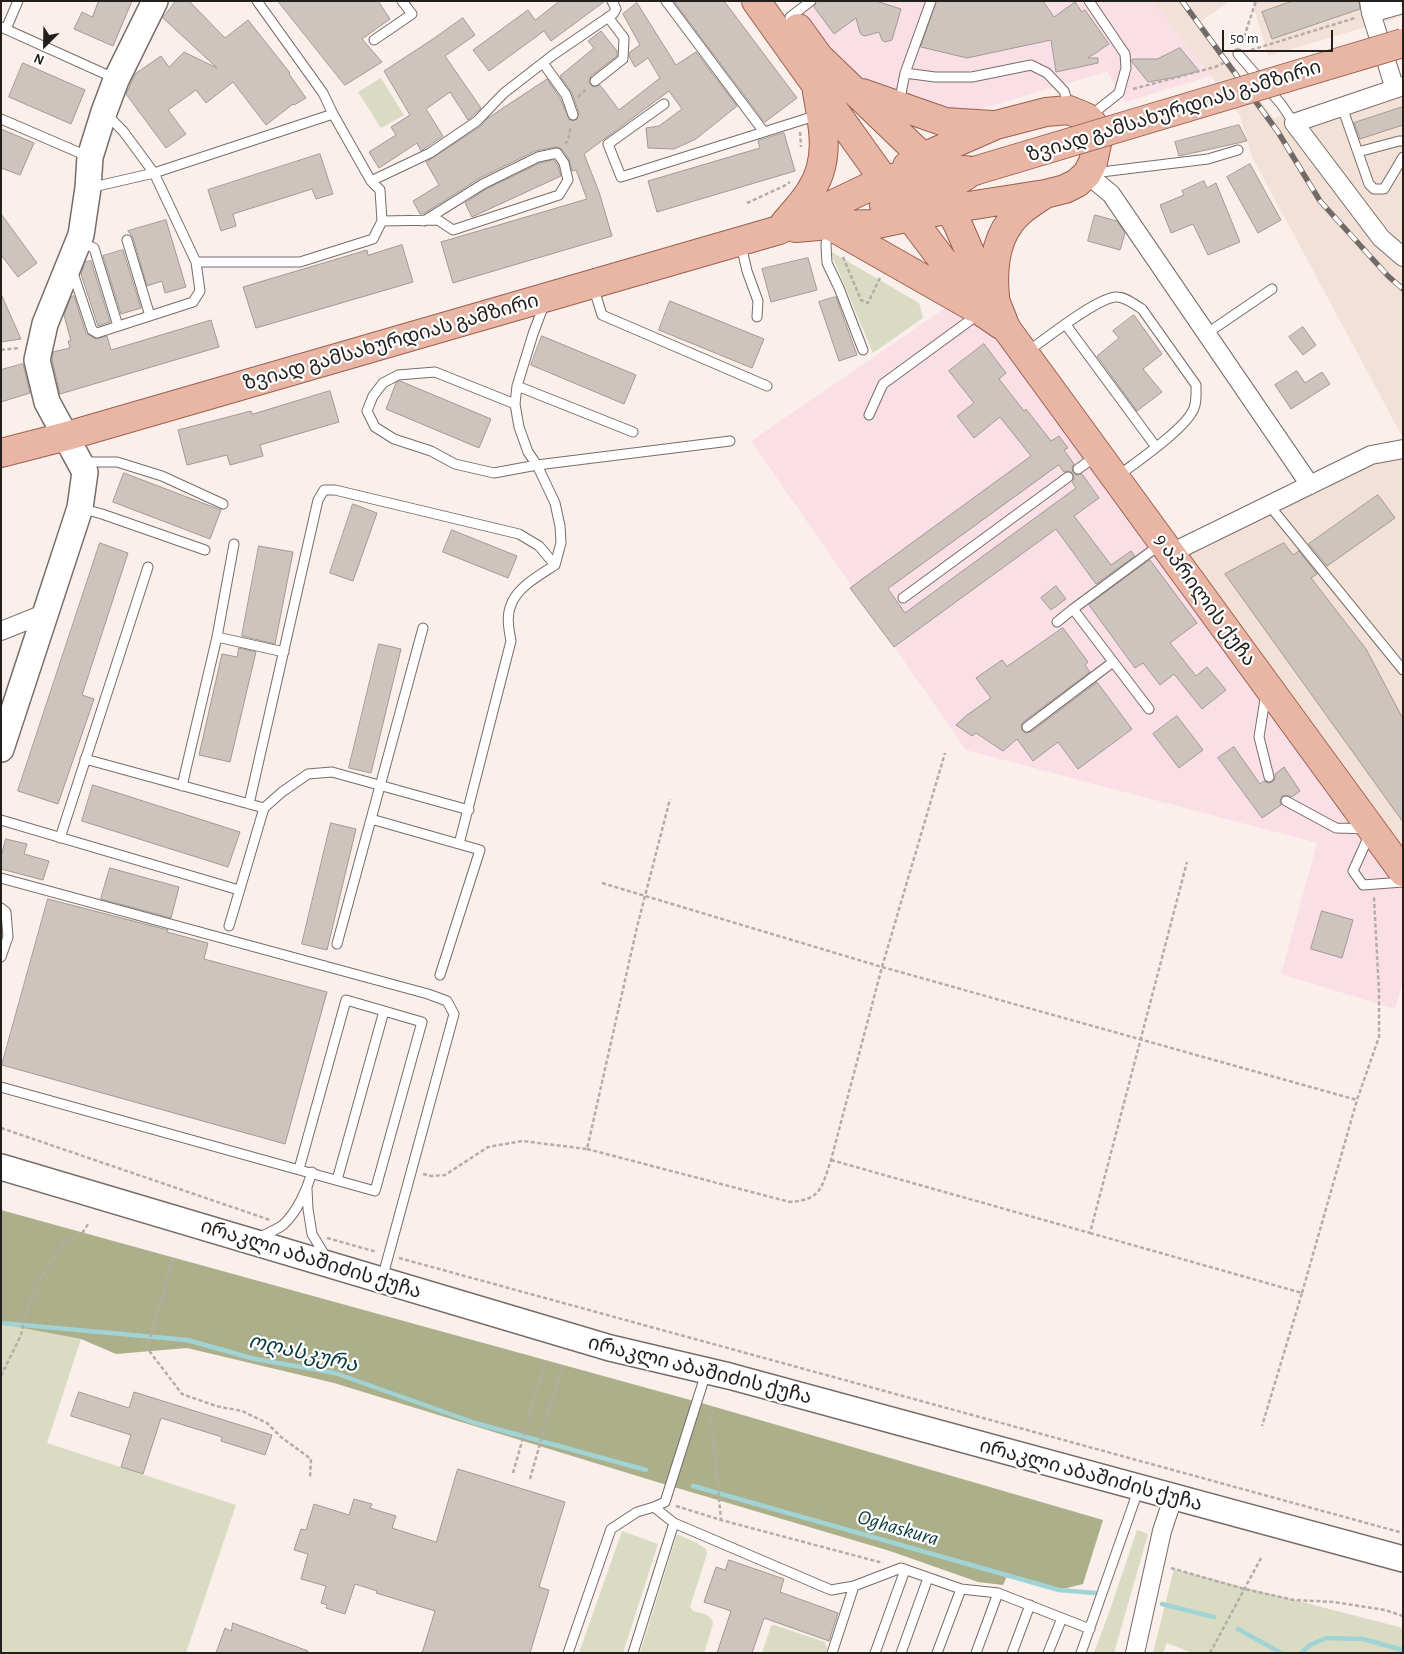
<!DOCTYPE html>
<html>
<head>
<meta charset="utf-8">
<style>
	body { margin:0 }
	#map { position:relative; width:1404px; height:1654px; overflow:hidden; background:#faefea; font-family:"Alegreya Sans",sans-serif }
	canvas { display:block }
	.frame { position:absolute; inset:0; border:2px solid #231f1d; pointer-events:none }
	.north { position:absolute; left:20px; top:20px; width:50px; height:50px; -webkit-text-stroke:4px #fff; paint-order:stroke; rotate:203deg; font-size:14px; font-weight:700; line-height:20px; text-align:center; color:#231f1d }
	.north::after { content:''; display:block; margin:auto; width:18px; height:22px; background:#231f1d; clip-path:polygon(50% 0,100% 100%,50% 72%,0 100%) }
	.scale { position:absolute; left:1222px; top:30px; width:111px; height:22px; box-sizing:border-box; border:2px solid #231f1d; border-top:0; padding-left:6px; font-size:15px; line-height:18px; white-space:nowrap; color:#231f1d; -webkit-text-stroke:4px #fff; paint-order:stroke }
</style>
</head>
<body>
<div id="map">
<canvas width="1404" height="1654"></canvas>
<div class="frame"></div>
<div class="north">N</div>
<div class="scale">50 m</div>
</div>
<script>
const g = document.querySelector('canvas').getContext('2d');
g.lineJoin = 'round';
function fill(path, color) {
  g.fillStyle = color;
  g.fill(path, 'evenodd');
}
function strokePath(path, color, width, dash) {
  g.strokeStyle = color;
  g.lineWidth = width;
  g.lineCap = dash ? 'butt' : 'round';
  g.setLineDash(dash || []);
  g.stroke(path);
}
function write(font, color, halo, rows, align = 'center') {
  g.font = font + ' "Alegreya Sans","Noto Sans Georgian",sans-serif';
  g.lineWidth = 4.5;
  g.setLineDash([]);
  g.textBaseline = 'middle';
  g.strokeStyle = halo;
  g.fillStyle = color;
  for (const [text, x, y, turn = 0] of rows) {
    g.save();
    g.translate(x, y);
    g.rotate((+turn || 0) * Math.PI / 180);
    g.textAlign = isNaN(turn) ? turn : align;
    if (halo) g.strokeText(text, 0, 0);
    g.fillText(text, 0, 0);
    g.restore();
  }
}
fill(new Path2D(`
	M806,1H1154L1211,76L1125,102L1107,72L962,114L858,84L825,50L799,7Z
	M951,304L982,312L1403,872V981L1395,1009L1281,974L1317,843L966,750L751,441Z`), '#fae0e6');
fill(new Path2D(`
	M1153,1H1230L1200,22L1274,118L1403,77V438L1252,157L1240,116L1211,76Z
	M1252,1H1403V16L1268,56Z
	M1403,448V872L1171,553Z`), '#f3e1d7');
fill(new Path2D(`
	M381,78L404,115L381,128L358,92Z
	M830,251L919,303L923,318L873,353Z
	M1,1324L81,1339L47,1443L236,1505L186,1653H1Z
	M1137,1530L1148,1534L1114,1653H1094L1110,1610Z
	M622,1531L658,1544L623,1653H579Z
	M677,1534L697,1543L706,1549L707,1554L690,1607L693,1611C701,1613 712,1614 713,1624L704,1653H640Z
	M1174,1569L1403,1628V1653H1192L1167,1643L1163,1653H1153Z
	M774,1625L825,1642L827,1649L826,1653H762L771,1626Z`), '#d9dcc3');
fill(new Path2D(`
	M1,1210L705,1404L1103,1520L1083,1584L1059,1590L1007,1576L1003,1585L978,1582L890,1551L657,1482L334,1383L187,1348L116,1354L81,1339L1,1324Z`), '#acb08a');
strokePath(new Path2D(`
	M1,1323L187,1340L255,1359L335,1373L475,1423L646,1470
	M693,1486L1059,1590L1095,1593
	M1162,1604L1214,1617
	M1238,1629L1281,1653
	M1301,1653L1310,1645L1326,1638L1363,1639L1403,1650`), '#a1d3d5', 4.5);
const building = new Path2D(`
	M99,1H132L113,46L74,29L82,12L92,17Z
	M176,1H189L225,38L248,20L290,73L289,74L306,98L294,105L293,104L266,125L233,82L206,103L196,90L168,110L186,134L166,148L126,94L135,74L161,56L169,67L184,52L217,68L163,18Z
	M278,1H378L390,19L362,39L382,62L345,85Z
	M560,1H605L551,41L544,31L489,71L473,50L528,10L535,20Z
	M674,1H724L797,98L765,122Z
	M817,1H876L901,9L892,40L885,42L882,40L879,32L865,36L862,35L860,33L856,18L834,34L814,7Z
	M937,1H1043L1054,17L1075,2L1082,12L1085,10L1109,44L1088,58H1098V63L1056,72L1051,40L967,58L921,47Z
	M1293,1H1359L1360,9L1272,39L1262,12Z
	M637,3L676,65L696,52L737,106L696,139L674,149L648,148L646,128L659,126L682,109L669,91L584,154L599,192L612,236L453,283L441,242L587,199L576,170L572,171L569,159L562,149L556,147L535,151L480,178L423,214H420L413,201L439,185L426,162L481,126L488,118L547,79L560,98L569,119L572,121L577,119L579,113L572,93L560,76L594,48L588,41L601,31L617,51V56L591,76L589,82L593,87L600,85L619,110L660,78L648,58L635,67L629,56L630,52L640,45L623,14Z
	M463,18L475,35L445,56L481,108L468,120L450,92L426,109L443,136L421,151L417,143L379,168L369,152L396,135L391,127L410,115L384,71L433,39Z
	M1180,48L1199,71L1172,78L1148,82L1132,62V59H1157Z
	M23,63L85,90L71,124L9,97Z
	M1403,107V125L1360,139L1354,123Z
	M1239,125L1247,141L1179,156L1175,142Z
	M1,129L34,143L20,175L1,168Z
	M784,133L795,171L657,212L648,181L760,148L758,141Z
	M320,154L333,194L316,199L312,189L233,214L236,226L221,231L208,190Z
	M554,160L558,166L561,176L472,217L465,203L486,189L540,163Z
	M1250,164L1281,220L1258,233L1227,177Z
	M1204,181L1207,188L1216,183L1240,242L1208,255L1193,224L1171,233L1160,205L1184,195L1182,191Z
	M1,214L37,263L18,277L1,255Z
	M1095,215L1117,221L1125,233L1120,250L1088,241Z
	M166,220L186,287L165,293L162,281L147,286L133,238L128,231Z
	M402,245L413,282L256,328L243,287L367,250L368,255Z
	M123,250L141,308L121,314L103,256Z
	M808,258L817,290L771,302L762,269Z
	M91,261L110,322L98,326L81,274L85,262Z
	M1,294L21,339L1,342Z
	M74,296L86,333L96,339L107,336L111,350L211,320L219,347L60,394L52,360L53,352L70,348L68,341H71L64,315L71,297Z
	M836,297L857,355L839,361L819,302Z
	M670,301L764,339L752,368L659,330Z
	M1134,315L1162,354L1143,369L1162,392L1137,411L1097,356L1119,338L1113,331Z
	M1303,327L1316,345L1303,355L1289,337Z
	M542,336L636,375L624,404L531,365Z
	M984,344L1006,373L999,379L1024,411L1026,409L1051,441L1059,436L1068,448L1064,450L1074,464L1072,467L1073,472L1076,475L1082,474L1099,498L1074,516L1111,565L1131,551L1135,556L1096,584L1056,529L894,647L850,588L1031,456L1000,417L974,438L957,416L974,403L949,371ZM1059,465L1064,472L1070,471L1073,474L1074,479L1072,482L1076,488L905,613L888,589Z
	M23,364L30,393L1,402V370Z
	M1297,371L1305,383L1322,372L1330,384L1291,409L1275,385Z
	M400,381L491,419L479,448L386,409L396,383Z
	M330,391L339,422L260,445L263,456L230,465L227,455L187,465L178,430L251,411L252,414Z
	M124,473L221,510L210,539L113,502Z
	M1378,495L1395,518L1327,566L1309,544Z
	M353,504L377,513L353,581L330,573Z
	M452,530L517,556L508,578L443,552Z
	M100,543L128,553L82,695L94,699L58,804L18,791Z
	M1284,543L1293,555L1299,551L1317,574L1311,578L1366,649L1403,719V822L1225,574Z
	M259,546L293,552L275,644L242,636Z
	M1150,560L1197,623L1170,643L1196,676L1207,667L1226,690L1202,709L1174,674L1160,685L1143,663L1135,668L1089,605Z
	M1056,586L1066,599L1051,610L1041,598Z
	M1063,628L1088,662L1085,665L1090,672L1023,722L1021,725L1022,730L1025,733L1031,732L1097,682L1132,729L1078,769L1058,742L1033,761L1017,739L1003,751L976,733L972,736L956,725L967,715L991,698L976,678L1002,660L1007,666Z
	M379,644L401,649L371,773L349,768Z
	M239,648L256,652L230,762L199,755L222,654L237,657Z
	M1177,716L1203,750L1179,768L1153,734Z
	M1234,747L1260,784L1264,781L1268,783L1273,782L1275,778V774L1284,767L1300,791L1292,797L1286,795L1282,796L1280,801L1281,805L1262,818L1218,758Z
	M93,785L240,832L228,867L82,821Z
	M331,823L356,829L327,950L302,944Z
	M6,839L27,844L24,854L49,861L43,880L1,869V857Z
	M110,868L179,887L171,918L101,899Z
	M48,899L168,930L167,932L208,943L204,959L327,992L285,1144L2,1065Z
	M1322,911L1353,920L1342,958L1311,949Z
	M79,1392L129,1408L134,1392L272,1435L265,1455L221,1441L222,1437L161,1418L143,1474L121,1467L131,1435L71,1416Z
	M458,1469L565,1502L539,1587L549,1590L530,1653H422L435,1611L376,1593L377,1591L355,1584L345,1614L326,1608L327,1605L321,1603L326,1586L301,1579L308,1554L294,1550L301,1529L306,1530L314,1504L349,1515L354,1499L372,1504L370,1508L396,1516L392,1528L436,1542Z
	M729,1560L784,1579L780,1592L838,1613L829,1641L764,1618L752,1653H717L731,1611L704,1602L716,1567L725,1570Z
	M233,1623L308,1651V1653H216L225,1628L231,1631Z`);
fill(building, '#cec4be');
strokePath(building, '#a39994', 1);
const lane = new Path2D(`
	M666,1L764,132
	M1089,1L1125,54L1126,68L1119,93L1090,116
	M790,17L811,1
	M1,27L114,78
	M6,29L18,1
	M374,40L412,14L402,1
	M1238,54L1281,104L1294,123
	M543,63L566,95L573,115
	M905,73L935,77H972L1031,65L1047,73L1064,91L1069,107
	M595,81L623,59L624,38L608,17
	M664,104L608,144L621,177L818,115
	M899,104L905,73L931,1
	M1342,107L1369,184L1374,189H1384L1403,157
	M1,119L87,156
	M1358,152L1399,141H1403
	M1093,173L1208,159L1238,150
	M371,181L430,153L477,121L504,93L553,55L613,14L616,9L612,1
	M89,188L154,173L333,114
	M382,221L438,220L453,230L559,195L568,180L564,163L557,153L538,157L483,184L424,221
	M828,228L826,245L827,263L839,288L863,350
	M127,240L150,316
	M80,242L94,248L118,326
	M741,245L747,271L758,301L757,317
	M196,262H300L373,239L382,221L380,190L371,181L333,114L323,93L257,1
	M72,270L92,330L97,333L193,302L200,291L196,262L154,173L123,131L106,114
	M593,286L602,315L767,386
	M1066,325L1156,447
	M1206,334L1272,289
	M1027,352C1044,340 1099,296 1117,297C1126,297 1135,305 1142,309L1196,385C1196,394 1197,405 1192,412C1182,431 1136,462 1118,476
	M517,386L633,432
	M515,404L435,372L398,375L383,383L373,396L367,411L375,427L394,439L431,451L455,464L494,473L537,465L730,441
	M869,415L883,384L980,313
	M83,462H117L162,476L223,504
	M1078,469L1096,456
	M1269,505L1403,670
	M80,508L102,514L205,550
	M903,598L1068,477
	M1073,609L1149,709
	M1057,622L1073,609L1161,544
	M217,637L284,652
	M1266,693L1259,737L1269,777
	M1027,727L1113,662
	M85,759L264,808L282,792L308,774L332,772L469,810
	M182,786L217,637L234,544
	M1286,801L1336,828L1372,829L1353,871L1363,885L1403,882
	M249,804L318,500L324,490H335L519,534L539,546L555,565
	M371,819L480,850L440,975
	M1,820L239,890
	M60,838L148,567
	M459,844L511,641C509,630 506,616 511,605C517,587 540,575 555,565L561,543L560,526L555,503L537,465L528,452L519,427L515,404L517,386L533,334L545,302
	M1,878L428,994L447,1001L454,1014L382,1279
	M1,908L6,912L8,937L1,957
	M229,926L264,808
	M337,944L423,628
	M1,1087L375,1191L422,1022L346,1000L299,1169
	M337,1180L384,1011
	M307,1189L308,1209L312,1234L327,1259
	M258,1238C266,1234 276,1230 283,1225C297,1212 307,1190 312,1172
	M654,1507L665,1502L706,1373
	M568,1653L611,1529L637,1512L654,1507L674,1523L831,1590L854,1586L901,1568L961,1589L998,1593L1090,1629
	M633,1653L674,1523
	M832,1653L854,1586
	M875,1653L905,1570
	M901,1653L928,1578
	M937,1653L961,1589
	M976,1653L998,1593
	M1012,1653L1030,1605
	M1048,1653L1062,1618
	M1081,1653L1139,1488`);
const street = new Path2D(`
	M1369,1L1371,13L1395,89
	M1371,13L1403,4
	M1403,86L1294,123L1381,238L1403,257
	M1087,174L1111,194L1310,485
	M1171,553L1371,455L1403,449
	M1,631L46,613
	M1135,1653L1162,1531L1173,1498`);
const secondary = new Path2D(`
	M1,749L80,508L85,472L47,402L37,360L45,324L81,235L88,188L90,157L104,112L116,80L155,1
	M1,1167L610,1348L729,1376L1403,1559`);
const primary = new Path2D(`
	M756,1L884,180L900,200L919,229L982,312L1001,325
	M798,28L819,57L923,157L937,167
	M862,93L945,122L992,125
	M953,184L949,209L958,225L975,264L995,300L1006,328L1403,872
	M884,205L953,184L967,175
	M784,224C793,213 804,202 811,190C831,159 823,125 817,92
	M829,225L973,307
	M796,228L829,225L877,224L949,209L1045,194L1065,189L1077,183L1087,174L1093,162L1098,139L1093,124L1088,118L1069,110L1046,112L996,125L923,157L907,166
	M995,297C992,266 996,231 1022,210C1028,205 1036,200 1042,196
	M1,453L67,436L779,230L884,180L938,168L974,171`);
strokePath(lane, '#776d68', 11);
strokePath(street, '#776d68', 20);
strokePath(secondary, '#776d68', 28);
strokePath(primary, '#9a604e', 30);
strokePath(new Path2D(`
	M1242,43L1256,1
	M1251,50L1355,18
	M1133,89L1215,67L1228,61
	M578,97L586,89
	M800,132L801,147
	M565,144L568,140L571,126
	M747,203L784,186L790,182
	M843,257L861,300L868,303L880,278
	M1,350L19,348
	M602,883L882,967L1357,1100
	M1,1128L270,1220
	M587,1149L790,1202C822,1200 822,1186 831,1160L882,967L945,753
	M831,1160L1090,1233L1187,862
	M423,1174L431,1176L445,1175L488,1147L522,1141L587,1149L637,927L670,799
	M1090,1233L1302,1293L1262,1426
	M327,1238L377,1252
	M173,1258L147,1348L182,1394L216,1406L242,1411L267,1423L281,1437L311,1459L310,1478
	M399,1258L1403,1533
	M1302,1293L1357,1100L1379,1037V992L1374,898L1373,896
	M1,1376L21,1335L25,1316L40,1279L64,1243L83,1232L88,1224
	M713,1409L709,1421L712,1425L721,1520
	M513,1473L545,1361
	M530,1479L562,1366
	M676,1506L721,1520L883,1563
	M1171,1568L1244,1589L1294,1600L1334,1602L1385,1610L1403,1616
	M1210,1653L1261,1558`), '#b5aca8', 2.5, [4, 2.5]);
strokePath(lane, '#fff', 9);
strokePath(street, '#fff', 18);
strokePath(secondary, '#fff', 25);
strokePath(primary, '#e9b5a5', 28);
const rail = new Path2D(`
	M1182,1L1278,132L1320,201L1388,276L1403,289`);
strokePath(rail, '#716a67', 5.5);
strokePath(rail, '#fff', 4, [11]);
const primaryBridge = new Path2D(`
	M974,171L1403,43`);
strokePath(primaryBridge, '#9a604e', 30, []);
strokePath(primaryBridge, '#e9b5a5', 28);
write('20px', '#231f1d', '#fff', [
	["ზვიად გამსახურდიას გამზირი",1174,111,-17],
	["ზვიად გამსახურდიას გამზირი",391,342,-16],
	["9 აპრილის ქუჩა",1205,600,54],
	["ირაკლი აბაშიძის ქუჩა",311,1259,17],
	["ირაკლი აბაშიძის ქუჩა",700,1370,14],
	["ირაკლი აბაშიძის ქუჩა",1091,1475,15]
]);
write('italic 21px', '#0b3c3d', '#fff', [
	["ოღასკურა",303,1353,13],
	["Oghaskura",898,1528,16]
]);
</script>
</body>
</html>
